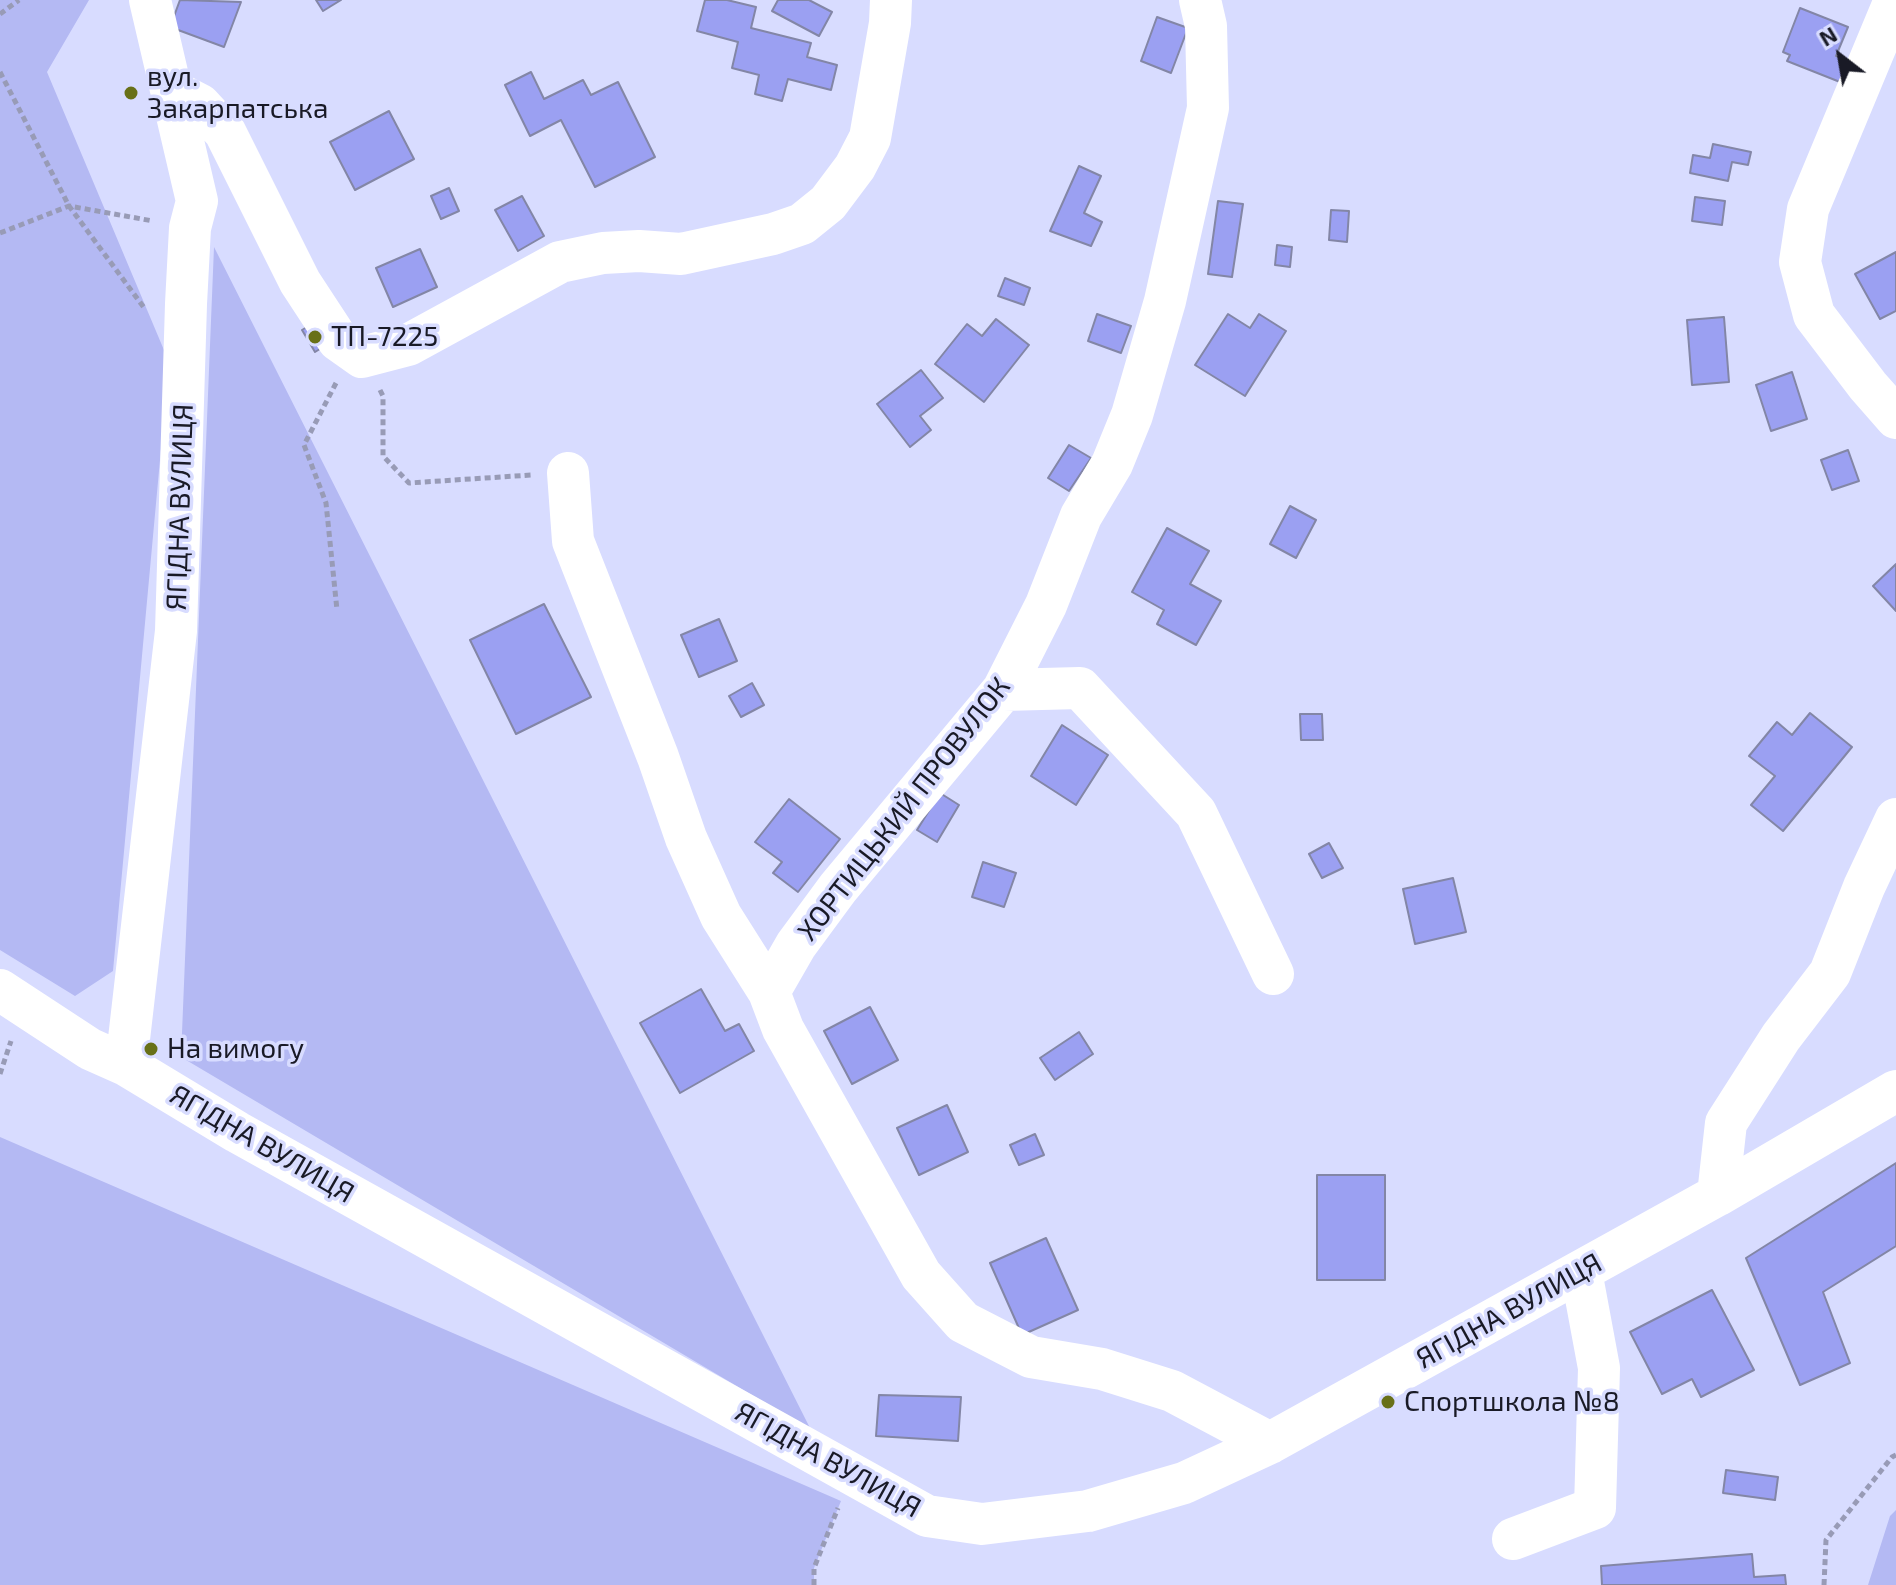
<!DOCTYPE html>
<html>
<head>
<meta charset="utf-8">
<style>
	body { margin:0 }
	#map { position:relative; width:1896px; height:1585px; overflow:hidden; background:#d8dcff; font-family:"Exo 2",sans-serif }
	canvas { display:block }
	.north { position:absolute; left:1800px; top:16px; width:80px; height:80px; -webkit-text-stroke:6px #d8dcff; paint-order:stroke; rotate:329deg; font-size:22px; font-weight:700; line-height:32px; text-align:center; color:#191a26 }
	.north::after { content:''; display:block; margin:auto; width:28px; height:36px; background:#191a26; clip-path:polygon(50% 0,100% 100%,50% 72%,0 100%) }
</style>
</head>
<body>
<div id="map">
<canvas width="1896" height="1585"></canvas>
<div class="north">N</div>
</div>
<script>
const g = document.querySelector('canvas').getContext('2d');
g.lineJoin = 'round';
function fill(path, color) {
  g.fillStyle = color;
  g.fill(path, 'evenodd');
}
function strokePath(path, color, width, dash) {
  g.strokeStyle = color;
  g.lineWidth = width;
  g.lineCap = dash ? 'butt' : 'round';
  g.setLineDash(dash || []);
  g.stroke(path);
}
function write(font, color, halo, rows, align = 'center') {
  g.font = font + ' "Exo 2",sans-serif';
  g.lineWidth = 7;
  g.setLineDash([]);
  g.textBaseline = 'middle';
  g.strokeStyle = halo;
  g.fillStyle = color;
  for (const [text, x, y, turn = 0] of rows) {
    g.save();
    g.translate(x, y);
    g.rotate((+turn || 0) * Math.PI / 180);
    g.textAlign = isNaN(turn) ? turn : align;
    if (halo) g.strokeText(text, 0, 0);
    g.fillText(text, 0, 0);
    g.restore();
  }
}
fill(new Path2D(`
	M0,0H89L47,72L169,362L113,971L75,996L0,950Z
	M214,247L811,1430L181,1057Z
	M0,1137L841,1501L814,1568V1585H0Z
	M1896,1510V1585H1868L1890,1516Z`), '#b4b9f3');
const building = new Path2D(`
	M180,0L241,2L224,47L170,27Z
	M316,0H341L323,11Z
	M705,0H727L756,7L751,28L811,43L807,57L837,65L831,90L788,79L782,101L755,94L759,75L732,68L738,42L697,31Z
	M778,0H809L832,12L819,36L772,11Z
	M1800,8L1848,27L1836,56L1848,61L1840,82L1787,61L1790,55L1783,52Z
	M1157,17L1188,28L1171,73L1141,61Z
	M531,72L544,99L583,80L591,95L618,82L655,157L595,187L561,120L530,136L505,85Z
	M389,111L414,159L355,190L330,142Z
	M1713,144L1751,152L1748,165L1732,162L1728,181L1690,173L1693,155L1710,158Z
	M1079,166L1101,176L1084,213L1102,222L1091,246L1050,231Z
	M449,188L459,211L441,219L431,196Z
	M522,196L544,236L518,251L495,210Z
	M1695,197L1725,201L1722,225L1692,221Z
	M1218,201L1243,204L1232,277L1208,274Z
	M1331,210L1349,211L1347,242L1329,240Z
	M1277,245L1292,247L1290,267L1275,265Z
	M420,249L437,287L393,307L376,268Z
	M1896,252V311L1880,319L1855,274Z
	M1005,278L1030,288L1024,305L998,296Z
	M1097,314L1131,326L1121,353L1088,341Z
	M1228,314L1250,328L1259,314L1286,331L1245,396L1195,365Z
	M1724,317L1729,382L1692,385L1687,320Z
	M996,319L1029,345L984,402L935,364L967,324L982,336Z
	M315,322L328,344L315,352L302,330Z
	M921,370L943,398L920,416L931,430L910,447L877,404Z
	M1792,372L1807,419L1771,431L1756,385Z
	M1069,445L1091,458L1069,491L1048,478Z
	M1848,450L1859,481L1832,490L1821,460Z
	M1290,506L1316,520L1296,558L1270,544Z
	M1167,528L1209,551L1190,584L1221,601L1196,645L1157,624L1164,610L1132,592Z
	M1896,564V611L1873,586Z
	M544,604L591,697L516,734L470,640Z
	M719,619L737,661L699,677L681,635Z
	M752,683L764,705L741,717L729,696Z
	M1810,713L1852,747L1783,831L1751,805L1775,776L1749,756L1777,722L1792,735Z
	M1300,714H1322L1323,740H1301Z
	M1062,725L1108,755L1076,805L1031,776Z
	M940,793L959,805L937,842L917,830Z
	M789,799L840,839L798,892L773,873L782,862L755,842Z
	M1329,843L1343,868L1322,878L1309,854Z
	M983,862L1016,873L1004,907L972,897Z
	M1453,878L1466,932L1415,944L1403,889Z
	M701,989L725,1031L739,1024L754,1051L680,1093L640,1023Z
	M870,1007L898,1060L852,1084L824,1031Z
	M1079,1032L1093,1054L1055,1080L1040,1058Z
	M947,1105L968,1152L919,1175L897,1128Z
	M1035,1134L1044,1155L1019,1165L1010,1145Z
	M1896,1163V1246L1823,1292L1850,1363L1800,1385L1746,1258Z
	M1317,1175H1385V1280H1317Z
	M1046,1238L1078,1310L1022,1335L990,1263Z
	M1712,1290L1754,1370L1701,1397L1692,1379L1662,1394L1630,1332Z
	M879,1395L961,1397L958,1441L876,1436Z
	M1726,1470L1778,1477L1775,1500L1723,1493Z
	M1752,1554L1754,1577L1785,1575L1786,1585H1602L1601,1566Z`);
fill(building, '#9ba0f2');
strokePath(building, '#8386a6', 2);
strokePath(new Path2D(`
	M0,14L19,0
	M0,72L69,206L145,309
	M0,233L69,206L153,221
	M336,383L304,445L326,503L337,610
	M380,390L383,396V456L409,483L531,475
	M0,1074L11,1041
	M814,1585V1568L838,1508
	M1824,1585L1826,1540L1892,1457L1896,1455`), '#989bb6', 5, [6, 4]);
strokePath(new Path2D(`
	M1200,0L1206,26L1208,108L1165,301L1132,415L1112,464L1081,516L1046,605L1003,690L838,888L796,945L769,992L783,1029L921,1275L963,1322L1031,1357L1102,1369L1172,1391L1270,1443
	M1895,0L1808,209L1800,262L1814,315L1868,386L1896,418
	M171,90L200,105L225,132L300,282L338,340L362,357L408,345L560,262L603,253L639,251L681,254L773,234L802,224L828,203L855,167L870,138L890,23L891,0
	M568,473L573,541L658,757L686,838L721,916L769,992
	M1003,690L1080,688L1196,813L1273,974
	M0,990L90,1049L126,1065L237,1132L927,1516L982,1524L1088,1511L1184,1483L1270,1443L1718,1195L1896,1091
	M126,1065L176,631L186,304L190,228L197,201L150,0
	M1718,1195L1726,1123L1781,1037L1830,973L1864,887L1896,819
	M1513,1539L1595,1508L1599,1368L1581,1271`), '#fff', 42);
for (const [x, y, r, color] of [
	[131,93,8,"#687018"],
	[315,337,8,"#687018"],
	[151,1049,8,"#687018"],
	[1388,1402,8,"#687018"]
]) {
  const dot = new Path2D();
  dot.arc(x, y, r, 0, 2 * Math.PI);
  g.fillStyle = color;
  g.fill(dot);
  strokePath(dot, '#d8dcff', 3);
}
write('28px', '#191a26', '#d8dcff', [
	["вул.",147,77],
	["Закарпатська",147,109],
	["ТП-7225",331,337],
	["На вимогу",167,1049],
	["Спортшкола №8",1404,1402]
], 'left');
write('28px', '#191a26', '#d8dcff', [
	["ЯГІДНА ВУЛИЦЯ",180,507,-88],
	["ХОРТИЦЬКИЙ ПРОВУЛОК",904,809,-52],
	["ЯГІДНА ВУЛИЦЯ",262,1144,30],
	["ЯГІДНА ВУЛИЦЯ",1509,1311,-29],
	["ЯГІДНА ВУЛИЦЯ",828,1460,29]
]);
</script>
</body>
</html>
